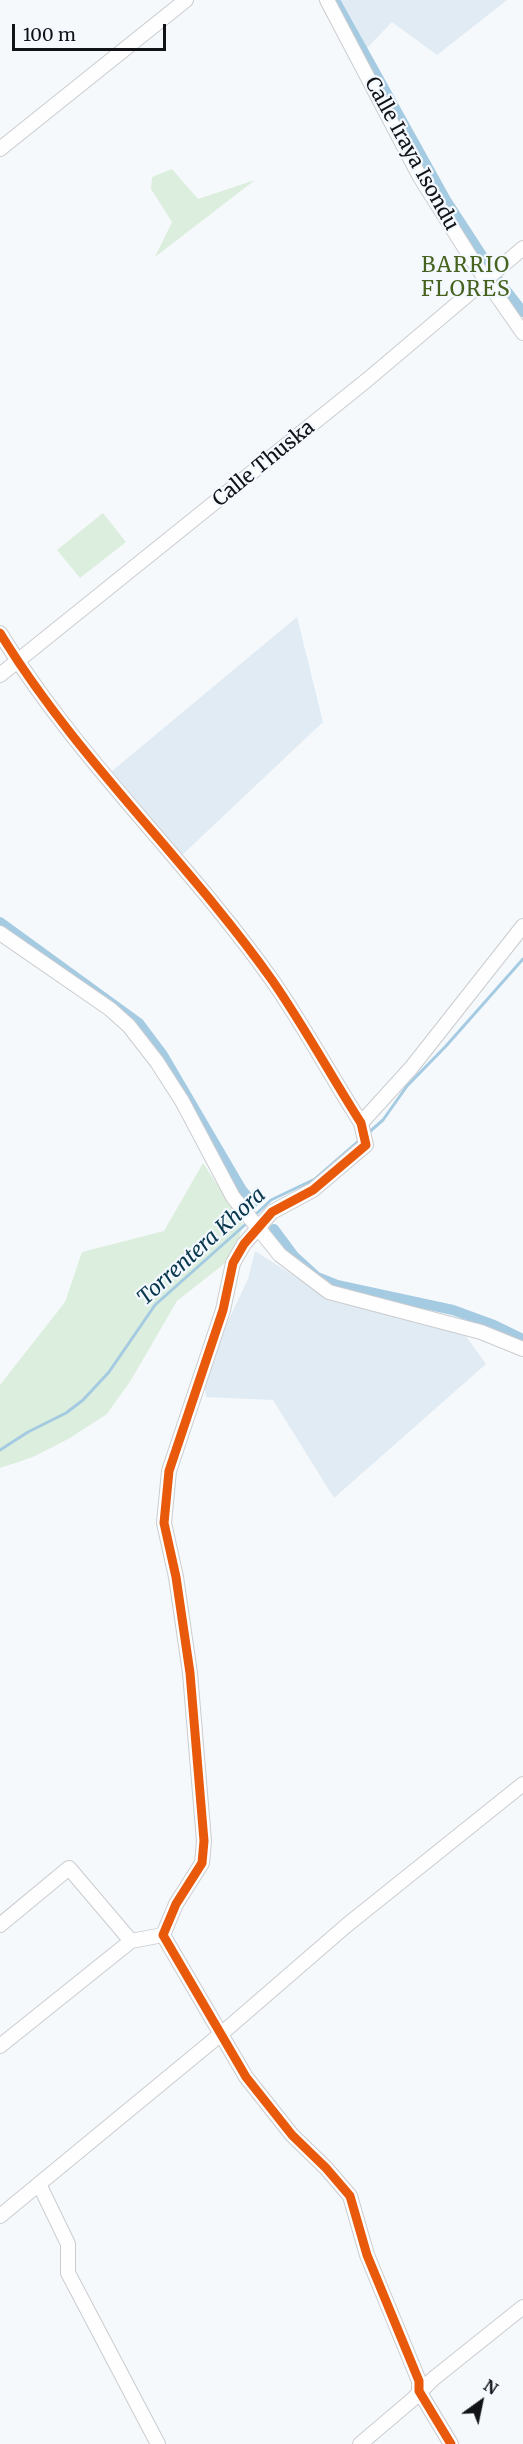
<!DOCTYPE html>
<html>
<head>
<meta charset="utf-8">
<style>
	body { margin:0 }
	#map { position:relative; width:523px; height:2444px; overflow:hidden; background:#f6f9fc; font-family:Merriweather,serif }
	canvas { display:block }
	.north { position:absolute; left:451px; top:2372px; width:60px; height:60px; -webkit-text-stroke:4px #f3f9ff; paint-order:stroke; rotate:33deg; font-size:16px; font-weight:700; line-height:24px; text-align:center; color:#111316 }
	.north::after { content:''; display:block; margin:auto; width:21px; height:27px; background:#111316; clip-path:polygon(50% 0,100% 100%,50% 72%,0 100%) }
	.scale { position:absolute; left:12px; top:24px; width:154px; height:27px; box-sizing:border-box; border:3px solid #111316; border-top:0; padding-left:8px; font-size:18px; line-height:21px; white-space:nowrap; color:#111316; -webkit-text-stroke:4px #f3f9ff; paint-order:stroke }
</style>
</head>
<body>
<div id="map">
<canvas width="523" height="2444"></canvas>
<div class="north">N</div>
<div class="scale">100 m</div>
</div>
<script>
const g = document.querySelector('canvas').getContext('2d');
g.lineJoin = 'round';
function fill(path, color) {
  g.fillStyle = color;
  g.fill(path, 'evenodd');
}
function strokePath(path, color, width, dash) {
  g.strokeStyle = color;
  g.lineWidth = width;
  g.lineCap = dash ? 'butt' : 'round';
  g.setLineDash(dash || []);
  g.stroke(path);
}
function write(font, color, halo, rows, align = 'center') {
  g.font = font + ' Merriweather,serif';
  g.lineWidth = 4.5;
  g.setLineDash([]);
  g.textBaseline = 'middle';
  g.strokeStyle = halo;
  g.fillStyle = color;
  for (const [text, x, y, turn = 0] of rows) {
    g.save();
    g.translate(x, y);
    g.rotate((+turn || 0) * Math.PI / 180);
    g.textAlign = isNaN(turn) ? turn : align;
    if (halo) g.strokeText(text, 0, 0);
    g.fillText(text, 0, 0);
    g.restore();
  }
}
fill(new Path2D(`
	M341,0H507L437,55L392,22L367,48Z
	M297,617L323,722L181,856L112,771Z
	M255,1251L321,1293L463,1332L486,1364L334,1498L273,1400L206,1397L204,1378L212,1355L248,1279Z`), '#e1ebf3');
fill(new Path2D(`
	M172,169L198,199L255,180L155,257L172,222L151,189L152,177Z
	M103,513L126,542L80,578L57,550Z
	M203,1163L243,1224L234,1256L177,1301L131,1380L107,1414L70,1438L33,1457L0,1468V1385L65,1302L82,1252L164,1231Z`), '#dceedd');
strokePath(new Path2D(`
	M367,1134L383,1120L407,1086L446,1046L523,959
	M254,1216L271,1200L315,1179L360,1140
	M0,1450L28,1432L66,1413L83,1400L109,1372L155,1305L247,1223`), '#a5cbe2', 3);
strokePath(new Path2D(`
	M335,0L446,200L485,260
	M499,281L523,312
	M0,922L139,1023L163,1055L242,1190L253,1203
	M274,1229L294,1256L317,1277L337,1285L453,1310L494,1325L523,1339`), '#a5cbe2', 10);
const minor = new Path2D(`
	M327,0L420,177L473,261L523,333
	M0,149L186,0
	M0,633C77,759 187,860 272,980C304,1026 331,1076 361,1123L366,1145L313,1190L272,1212L244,1244L233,1263L223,1310L169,1471L164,1523L176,1577L190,1673L204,1841L202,1863L176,1904L163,1935L246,2077L292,2135L326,2168L350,2196L367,2255L419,2381V2391L451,2444
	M0,675L367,380L523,248
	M0,933L110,1009L129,1026L157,1062L182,1101L233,1197L280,1255L329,1292L481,1332L523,1349
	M361,1123L411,1068L523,926
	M0,1925L69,1868L131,1941
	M0,2046L131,1941L163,1935
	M39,2184L68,2244V2273L158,2444
	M0,2216L221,2034L347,1925L523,1784
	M360,2444L413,2399L433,2379L523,2307`);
strokePath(minor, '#cacccf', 16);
strokePath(minor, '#fefeff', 14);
strokePath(new Path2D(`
	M0,633C77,759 187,860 272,980C304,1026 331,1076 361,1123L366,1145L313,1190L272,1212L244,1244L233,1263L223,1310L169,1471L164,1523L176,1577L190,1673L204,1841L202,1863L176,1904L163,1935L246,2077L292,2135L326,2168L350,2196L367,2255L419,2381V2391L451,2444`), '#e8590c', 9);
write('20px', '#111316', '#f3f9ff', [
	["Calle Iraya Isondu",411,154,61],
	["Calle Thuska",264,464,-39]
]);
g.letterSpacing = '1.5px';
write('21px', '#47621e', '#f3f9ff', [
	["BARRIO",466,266],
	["FLORES",466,290]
]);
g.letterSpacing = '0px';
write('italic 21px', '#09374d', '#f3f9ff', [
	["Torrentera Khora",202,1247,-42]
]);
</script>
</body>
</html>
